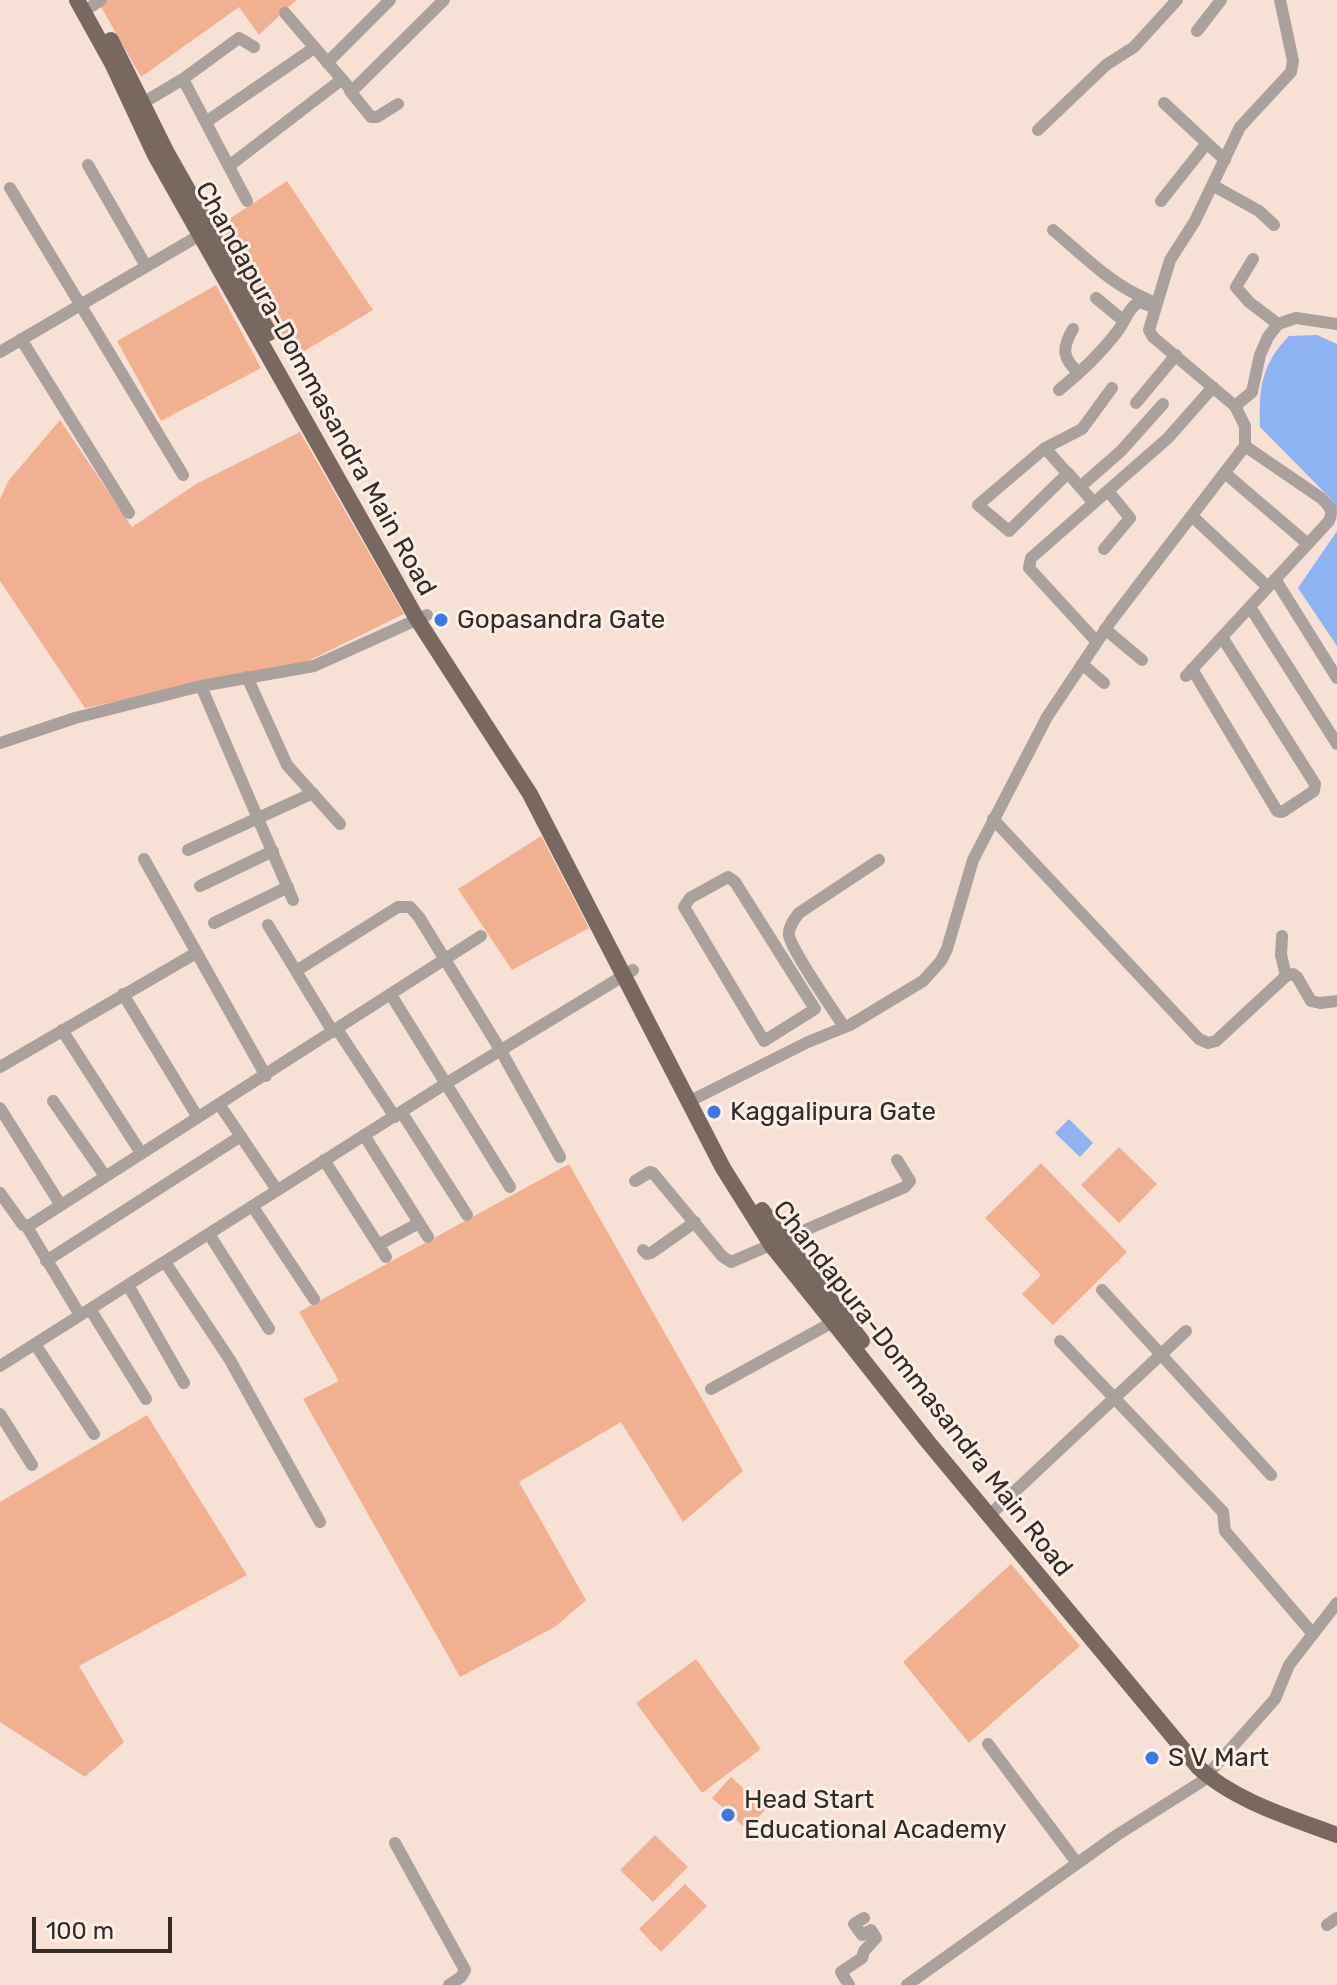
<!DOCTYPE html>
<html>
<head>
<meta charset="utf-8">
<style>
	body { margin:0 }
	#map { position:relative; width:1337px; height:1985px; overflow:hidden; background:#f7e1d5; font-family:Rubik,sans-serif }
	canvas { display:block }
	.scale { position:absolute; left:32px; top:1917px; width:140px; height:36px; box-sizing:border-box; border:4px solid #332b26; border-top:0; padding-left:10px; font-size:24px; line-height:28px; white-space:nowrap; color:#332b26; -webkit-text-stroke:6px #fdf0e9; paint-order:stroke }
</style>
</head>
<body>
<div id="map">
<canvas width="1337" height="1985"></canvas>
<div class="scale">100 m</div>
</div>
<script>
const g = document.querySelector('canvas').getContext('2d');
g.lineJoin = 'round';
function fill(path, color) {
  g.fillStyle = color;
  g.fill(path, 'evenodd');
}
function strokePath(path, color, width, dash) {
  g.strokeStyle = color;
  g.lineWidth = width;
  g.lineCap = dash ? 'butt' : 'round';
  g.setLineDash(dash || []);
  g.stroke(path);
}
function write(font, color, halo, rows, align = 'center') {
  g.font = font + ' Rubik,sans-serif';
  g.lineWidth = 6;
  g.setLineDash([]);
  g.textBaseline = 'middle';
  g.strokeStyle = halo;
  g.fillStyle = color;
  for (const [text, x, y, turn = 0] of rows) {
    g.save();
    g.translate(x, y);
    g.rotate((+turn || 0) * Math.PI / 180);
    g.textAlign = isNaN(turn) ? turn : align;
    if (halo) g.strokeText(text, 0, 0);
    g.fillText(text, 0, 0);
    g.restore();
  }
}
fill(new Path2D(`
	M108,0H296L259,35L239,7L141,77L100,5Z
	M287,181L373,310L291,359L220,225Z
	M216,285L261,368L161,421L117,341Z
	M60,420L132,527L196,484L300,432L404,614L306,662L85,708L0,581V499L9,480Z
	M541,836L589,928L512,970L458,889Z
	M1119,1147L1157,1184L1119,1223L1081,1185Z
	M1041,1163L1127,1252L1053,1325L1022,1294L1041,1275L985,1218Z
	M569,1164L743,1471L683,1522L621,1422L519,1482L586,1600L555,1627L460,1677L303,1399L339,1381L299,1312Z
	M147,1415L247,1575L79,1666L124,1742L85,1777L0,1722V1502Z
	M1011,1564L1080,1646L969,1743L903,1662Z
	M696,1659L761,1749L702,1793L636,1703Z
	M731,1777L766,1809L747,1830L712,1798Z
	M655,1835L688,1867L653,1902L620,1870Z
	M685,1884L707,1906L661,1952L639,1929Z`), '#f1b190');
fill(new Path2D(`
	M1317,335L1337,344V511L1331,499L1260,427C1259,387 1261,365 1289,336Z
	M1337,531V646L1298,588Z
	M1069,1119L1093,1143L1080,1157L1055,1133Z`), '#8db3f3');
strokePath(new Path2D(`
	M92,6L101,0
	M285,13L352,91L444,0
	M1197,31L1221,0
	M327,63L390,0
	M183,79L247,201
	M350,91L371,117H377L398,104
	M1164,103L1225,160
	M136,107L183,79L239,38L254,47
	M206,122L314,48
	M1038,130L1106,65L1134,47L1177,0
	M88,165L146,266
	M229,166L341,80
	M1214,186L1259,211L1274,225
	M10,188L183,475
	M1161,201L1207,143
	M1053,230C1084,256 1111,285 1149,300
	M1096,298L1124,321
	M1278,324L1296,318L1337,324
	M1073,329C1061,349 1063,359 1079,373
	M21,339L129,513
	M0,352L200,235
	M1059,390C1080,373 1101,353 1117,332C1125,322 1128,308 1139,302L1154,307
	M1136,403L1176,355
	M1235,406L1252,392L1260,355L1268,337L1278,324L1249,302L1236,287L1253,259
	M1045,448L1067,473
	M1226,474L1308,544
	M1080,487L1121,451L1163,404
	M1094,503L1068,473L1009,531L978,505L1045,448L1082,429L1112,388
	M1193,517L1268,587
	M1104,549L1130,518L1108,491
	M1275,579L1337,678
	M1250,607L1337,744
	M1105,629L1142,660
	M1097,642L1029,568L1031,558L1168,438L1213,387
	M1082,664L1104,683
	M1192,669L1277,811L1282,812L1314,791L1315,784L1222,637
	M1186,676L1329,521C1334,510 1329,506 1321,498L1245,446
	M247,677L287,765L340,824
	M201,686L293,900
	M0,743L75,718L201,686L314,666L427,615
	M993,819L1199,1039L1208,1043L1216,1041L1286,976L1281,955L1282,936
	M188,850L313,793
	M144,859L266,1076
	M728,877L735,882L815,1009L764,1041L684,907L690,898Z
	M200,886L273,851
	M214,923L288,887
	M268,925L333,1032
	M296,971L398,907H410L419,917L501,1051L560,1157
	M1286,976L1293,974L1297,977L1311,1001L1320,1003L1337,1001
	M123,994L197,1116
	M391,995L510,1187
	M844,1027C834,1011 791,950 789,935C788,927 794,920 799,913L879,860
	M337,1029L395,1117
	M62,1030L141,1153
	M0,1067L196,953
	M53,1101L105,1176
	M690,1101L808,1042L850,1025L923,981L941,961L947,949L973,860L1047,717L1111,621L1245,446V426L1235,406L1153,337L1149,330L1170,260L1195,221L1240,127L1291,72L1293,61L1280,0
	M219,1104L277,1190
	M0,1108L60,1204
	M402,1113L467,1215
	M364,1135L428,1237
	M324,1160L386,1257
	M635,1181L650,1172L653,1173L722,1256L731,1262L905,1187L910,1181L897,1160
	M0,1193L23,1225H30L481,936
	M253,1207L314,1299
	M27,1227L80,1315
	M209,1234L269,1329
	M378,1245L419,1223
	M643,1250L647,1254L651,1253L695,1222
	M46,1261L241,1136
	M165,1262L230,1360L320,1522
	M128,1285L184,1383
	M1102,1290L1271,1475
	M90,1309L146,1399
	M1060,1341L1223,1512L1225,1531L1313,1634
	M35,1344L94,1434
	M0,1366L445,1084L633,970
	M711,1389L833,1322
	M0,1414L32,1465
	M996,1509L1186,1331
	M988,1744L1077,1863
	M395,1843L465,1970L461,1977L449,1985
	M1327,1925L1337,1918
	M849,1985L841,1972L862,1958L864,1951L876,1938L871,1930L862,1935L854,1924L864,1918
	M907,1985L1117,1835L1201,1782L1275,1699L1289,1665L1337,1603`), '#aaa19c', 12);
strokePath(new Path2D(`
	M77,0L112,63L155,155L417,619L530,794L723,1168L772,1246L833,1322L928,1442L1198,1767C1234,1801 1292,1818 1337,1835
	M111,40L167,153L269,333
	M762,1210L862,1341`), '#78685f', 16);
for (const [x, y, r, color] of [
	[441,620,8,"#3a79e8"],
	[714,1112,8,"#3a79e8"],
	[1152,1758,8,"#3a79e8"],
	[728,1815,8,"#3a79e8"]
]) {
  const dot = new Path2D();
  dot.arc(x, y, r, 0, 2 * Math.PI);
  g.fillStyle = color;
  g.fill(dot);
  strokePath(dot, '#fdf0e9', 3);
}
write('26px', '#332b26', '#fdf0e9', [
	["Chandapura-Dommasandra Main Road",315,389,61],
	["Chandapura-Dommasandra Main Road",922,1389,52]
]);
write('26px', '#332b26', '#fdf0e9', [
	["Gopasandra Gate",457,620],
	["Kaggalipura Gate",730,1112],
	["S V Mart",1168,1758],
	["Head Start",744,1800],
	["Educational Academy",744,1830]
], 'left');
</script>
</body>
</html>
